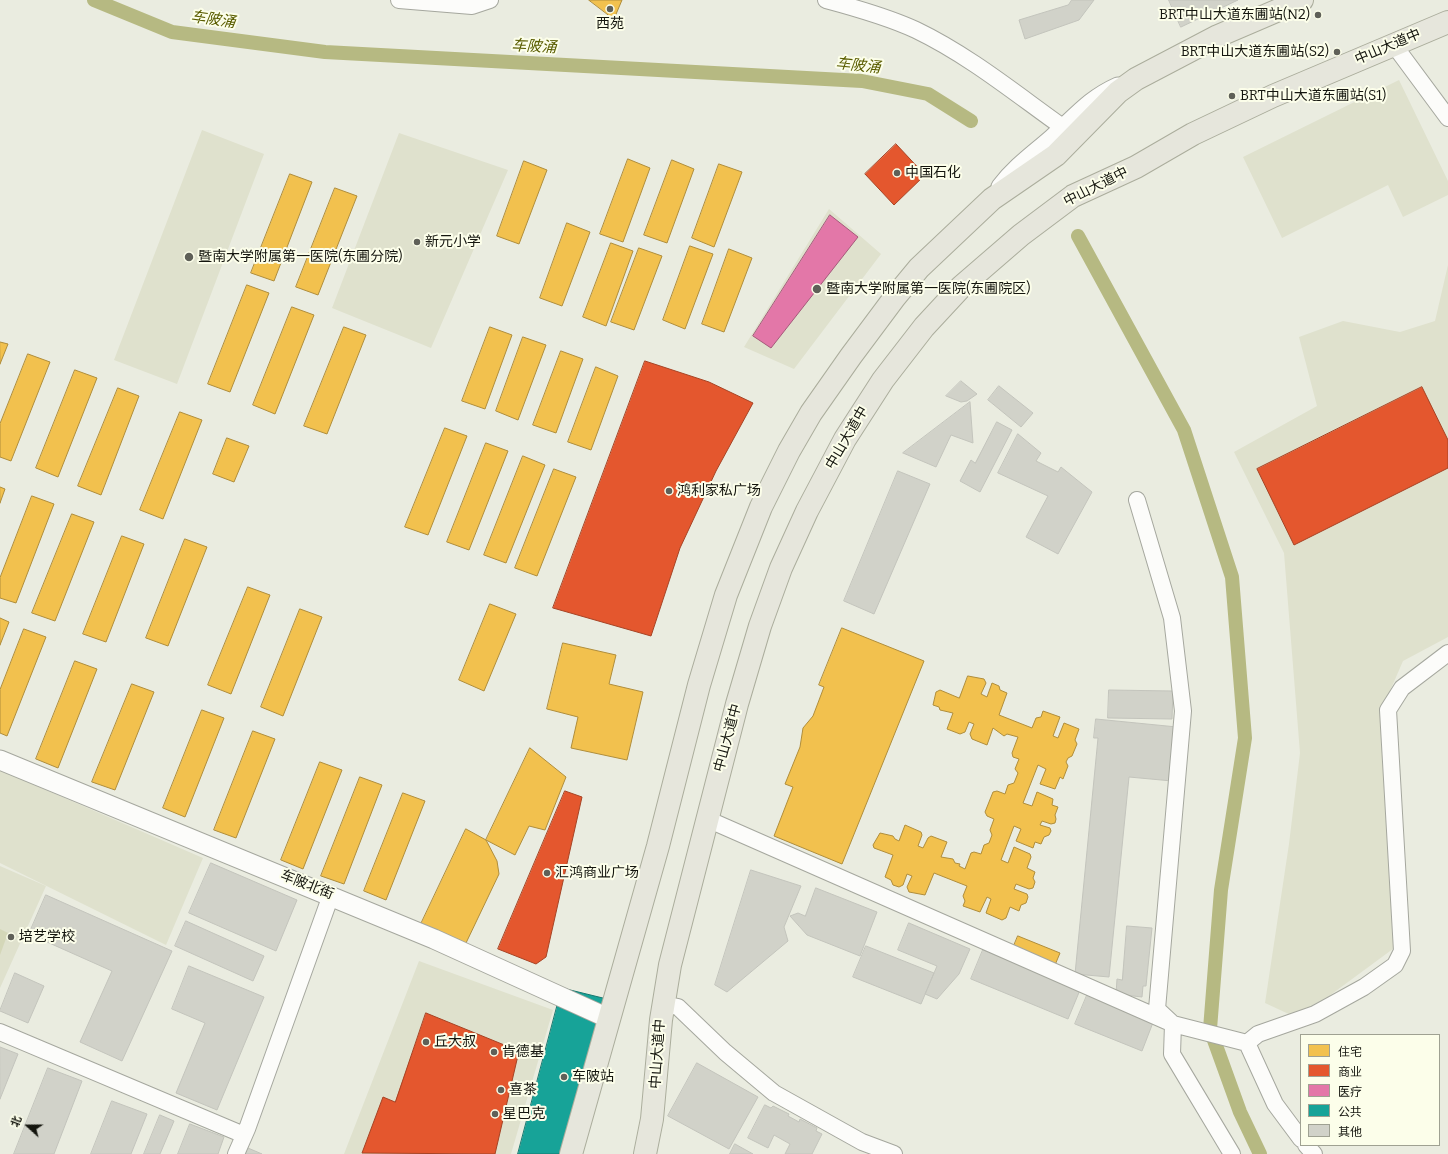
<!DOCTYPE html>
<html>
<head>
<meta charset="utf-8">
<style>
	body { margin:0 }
	#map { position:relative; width:1448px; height:1154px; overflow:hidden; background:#eaece0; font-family:Bitter,"Noto Sans SC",serif }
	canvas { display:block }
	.legend { position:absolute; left:1300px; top:1034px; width:140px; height:112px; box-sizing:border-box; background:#fcfeea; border:1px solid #9fa192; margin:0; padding:5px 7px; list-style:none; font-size:12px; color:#14150e }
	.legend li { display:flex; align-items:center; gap:8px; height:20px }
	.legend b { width:20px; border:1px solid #9fa192 }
	.north { position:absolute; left:8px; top:1106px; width:40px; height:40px; -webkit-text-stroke:3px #fcfeea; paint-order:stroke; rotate:291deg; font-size:11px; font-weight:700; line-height:16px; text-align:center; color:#14150e }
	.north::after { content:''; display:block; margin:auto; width:14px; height:18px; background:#14150e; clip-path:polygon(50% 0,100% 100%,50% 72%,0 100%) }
</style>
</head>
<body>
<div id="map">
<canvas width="1448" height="1154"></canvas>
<ul class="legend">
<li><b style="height:11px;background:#f2c14e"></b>住宅</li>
<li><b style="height:11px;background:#e4572e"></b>商业</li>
<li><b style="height:11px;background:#e377a8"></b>医疗</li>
<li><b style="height:11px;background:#17a398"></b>公共</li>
<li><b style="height:11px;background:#d1d2c9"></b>其他</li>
</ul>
<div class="north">北</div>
</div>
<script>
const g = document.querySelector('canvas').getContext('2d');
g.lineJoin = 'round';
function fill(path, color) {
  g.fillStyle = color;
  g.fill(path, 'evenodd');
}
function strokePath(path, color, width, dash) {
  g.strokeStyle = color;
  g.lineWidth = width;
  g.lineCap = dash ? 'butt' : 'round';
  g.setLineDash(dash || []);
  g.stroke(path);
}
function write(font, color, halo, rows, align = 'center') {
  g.font = font + ' Bitter,"Noto Sans SC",serif';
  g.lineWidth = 4;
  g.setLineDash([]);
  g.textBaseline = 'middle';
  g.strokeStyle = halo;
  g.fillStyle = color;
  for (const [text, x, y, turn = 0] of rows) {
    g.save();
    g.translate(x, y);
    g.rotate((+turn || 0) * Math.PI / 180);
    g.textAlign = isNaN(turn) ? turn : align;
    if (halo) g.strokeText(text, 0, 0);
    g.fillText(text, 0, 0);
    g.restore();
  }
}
fill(new Path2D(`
	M1399,80L1448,181V195L1403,217L1388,185L1282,238L1243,157Z
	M202,130L264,154L177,384L114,360Z
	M399,133L508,170L431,348L332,308Z
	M829,209L881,254L794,369L744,347Z
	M1448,265V637L1403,661L1383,707L1401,943L1329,996L1293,1016L1265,1003L1289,844L1300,753L1284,553L1234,452L1317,406L1299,337L1343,321L1400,332L1435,321Z
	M0,770L203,858L166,945L0,863Z
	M0,866L46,886L0,988Z
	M419,961L553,1010L511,1154H344Z`), '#dfe1cd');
fill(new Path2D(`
	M0,929L8,933L0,955Z`), '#d4d7b8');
const homes = new Path2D(`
	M589,0H622L614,19Z
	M628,159L650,168L623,242L600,234Z
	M672,160L694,169L667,243L644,235Z
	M524,161L547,170L519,244L497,236Z
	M719,164L742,172L714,247L692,238Z
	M290,174L312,182L274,281L251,273Z
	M335,188L357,196L318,295L296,287Z
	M567,223L590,232L562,306L540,298Z
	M611,243L633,251L606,326L583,317Z
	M690,246L713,254L685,329L663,320Z
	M639,248L662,256L634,330L611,322Z
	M729,249L752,258L724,332L702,324Z
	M247,285L269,293L230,392L208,384Z
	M292,307L314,315L275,414L253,405Z
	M344,327L366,335L327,434L304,426Z
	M490,327L512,335L485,409L462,401Z
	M523,337L546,345L518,420L496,411Z
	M0,342L8,344L0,364Z
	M561,351L583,359L556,433L533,425Z
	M28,354L50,362L11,461L0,457V424Z
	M596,367L618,376L591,450L568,442Z
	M75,370L97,378L58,477L36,468Z
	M118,388L139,396L101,495L78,486Z
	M180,412L202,420L163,519L140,510Z
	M445,428L467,436L428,535L405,527Z
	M227,438L249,446L234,482L213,474Z
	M486,443L508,451L469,550L447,542Z
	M523,456L545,465L506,563L484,555Z
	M554,469L576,477L537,576L515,568Z
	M0,487L5,489L0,503Z
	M32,496L54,504L16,603L0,598V578Z
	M72,514L94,522L55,621L32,613Z
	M122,536L144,544L106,642L83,634Z
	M185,539L207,547L168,646L146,638Z
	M248,587L270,595L231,694L208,685Z
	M490,604L516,614L484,691L459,680Z
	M300,609L322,617L283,716L261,707Z
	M0,618L9,622L0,645Z
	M842,628L924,661L842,864L774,836L793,787L785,784L800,747L803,728L813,716L824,687L819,685Z
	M24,629L46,637L7,736L0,733V690Z
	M563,643L616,655L609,684L643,692L627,760L571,748L578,717L547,709Z
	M75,661L97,669L58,768L36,759Z
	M968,676L984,679L986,683L981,694L987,697L992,683L999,686L1000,690L1007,693L999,715L1032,728L1036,718L1041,717L1043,711L1060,717L1053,736L1058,738L1064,723L1079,729L1075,740L1077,744L1072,756L1068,758L1066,762L1068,766L1063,779L1060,777L1055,789L1040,784L1046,769L1038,765L1023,803L1032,806L1037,792L1053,799L1052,805L1058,807L1055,815L1056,819L1055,823L1051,824L1042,821L1040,825L1050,828L1051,831L1049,835L1044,837L1041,844L1035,842L1033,848L1016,841L1021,829L1014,826L1001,860L1008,863L1014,847L1030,854L1031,857L1027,868L1035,872L1033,878L1035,882L1033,888L1029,889L1016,884L1014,889L1027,894L1028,897L1026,903L1021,905L1019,911L1010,907L1006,918L1002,920L986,913L991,899L987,897L980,912L963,906L965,901L963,896L967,886L934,873L925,895L909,892L907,887L912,876L907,874L903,885L899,887L893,885L891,880L885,877L893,855L874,848L873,845L880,833L893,836L895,839L899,841L905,825L921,832L922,835L918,846L923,848L928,838L931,836L947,842L941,857L953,859L955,863L960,864L959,866L965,869L971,853L974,852L981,854L984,845L989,843L992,835L990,830L994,819L987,816L985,812L993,792L997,791L1005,794L1008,785L1014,783L1018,773L1015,769L1019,759L1013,757L1012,753L1018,737L1007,734L1004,736L993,728L987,745L972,739L970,734L974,724L969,722L965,732L960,734L947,729L953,713L940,710L939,707L933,705L936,692L940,690L959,698Z
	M132,684L154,692L115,790L92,782Z
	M202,710L224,718L185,817L163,808Z
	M253,731L275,739L236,838L214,830Z
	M530,748L566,777L545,830L529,826L515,855L486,840Z
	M320,762L342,770L303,869L281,860Z
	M360,777L382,785L344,884L321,876Z
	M403,793L425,801L386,900L364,891Z
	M466,829L486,840L497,861L499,874L466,943L421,924Z
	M1018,936L1060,953L1055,965L1013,948Z`);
fill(homes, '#f2c14e');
strokePath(homes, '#af8d3b', 1);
const shops = new Path2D(`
	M896,144L925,175L894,205L865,174Z
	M645,361L709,382L753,403L716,471L680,548L651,636L553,608Z
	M1422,387L1448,440V468L1294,545L1257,469Z
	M565,791L582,797L546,957L536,964L498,949Z
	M426,1013L519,1051L495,1154L362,1153L383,1097L395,1102Z`);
fill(shops, '#e4572e');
strokePath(shops, '#a64324', 1);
const health = new Path2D(`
	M830,215L858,237L771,348L753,336Z`);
fill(health, '#e377a8');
strokePath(health, '#a55a7a', 1);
const public = new Path2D(`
	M562,988L611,1000L570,1154H518Z`);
fill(public, '#17a398');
strokePath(public, '#16786f', 1);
strokePath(new Path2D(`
	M94,0L172,32L325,52L862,81L928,94L971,121
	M1078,236L1184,430L1232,577L1245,738L1221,890L1210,1029L1240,1112L1260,1154`), '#b6b982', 14);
const building = new Path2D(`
	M1072,0H1094L1079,20L1025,39L1019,20L1068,5Z
	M1169,0H1238L1181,27Z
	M961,381L977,394L967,401L961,402L946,396Z
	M999,386L1033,413L1021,427L988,400Z
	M970,402L973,443L951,435L936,467L903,453Z
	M997,422L1012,430L980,492L960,481L971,460L975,463Z
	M1018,434L1041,453L1036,461L1058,472L1061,467L1092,492L1058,554L1026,537L1048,496L998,473Z
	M898,471L930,484L874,614L844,601Z
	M1109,690L1173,691L1172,719L1108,718Z
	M1096,719L1177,727L1172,781L1129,777L1109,977L1075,974L1098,738H1094Z
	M211,863L297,900L276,951L189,913Z
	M751,870L801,886L784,927L788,941L727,992L715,985Z
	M816,888L877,912L860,956L807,935L790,916L798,913L805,916Z
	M46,895L172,951L122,1061L80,1042L112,971L29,934Z
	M186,921L264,956L253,981L175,946Z
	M909,923L970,949L959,974L937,999L925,994L937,966L898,950Z
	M1127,926L1152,928L1146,986H1143L1142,997L1116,994L1117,979L1122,980Z
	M866,946L934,973L921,1004L853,977Z
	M983,950L1080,990L1068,1019L971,979Z
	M189,966L264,997L217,1110L176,1093L205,1023L172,1009Z
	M15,973L44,986L28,1023L0,1011Z
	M1088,993L1154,1020L1142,1051L1075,1024Z
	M0,1047L18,1054L0,1099Z
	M697,1063L758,1097L729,1149L668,1116Z
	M48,1068L82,1081L54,1154H14Z
	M112,1101L147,1114L131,1154H91Z
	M765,1105L771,1108L773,1106L789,1114L788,1116L799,1122L800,1119L817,1128L816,1131L822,1134L812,1154H785L790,1144L774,1135L768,1148L748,1138Z
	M160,1115L174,1121L160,1154H144Z
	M190,1124L224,1137L218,1154H178Z
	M735,1144L753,1154H730Z
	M248,1148L262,1154H246Z`);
fill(building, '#d1d2c9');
strokePath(building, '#c3c4bc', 1);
const minor = new Path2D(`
	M399,0L472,6L490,0
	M826,0C856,8 888,17 916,30C970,56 1016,94 1064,128
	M1394,45L1448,118
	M1137,500L1172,618L1183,711L1157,1009L1173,1024L1172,1054L1232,1154
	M707,819L1173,1024L1247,1043L1275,1104L1301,1139
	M663,1004L678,1007L725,1052L774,1093L862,1142L894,1154
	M0,1032L244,1135
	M1247,1043L1258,1034L1315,1014L1364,987L1395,965L1402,951L1388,710L1402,688L1448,653
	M1306,1145L1314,1154
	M236,1154L247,1129L331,895`);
const tertiary = new Path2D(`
	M1001,187C1016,167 1035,154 1053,138C1076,118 1089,100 1118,87
	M0,760L434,939L610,1019`);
const trunk = new Path2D(`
	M571,1154L658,846L699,685L726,595L761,507L789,451L811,413L851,356L895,297L919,268L992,199L1056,155L1118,92L1136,79L1218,36L1302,0
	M645,1154L652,1119L661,1020L670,965L737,704L760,626L781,568L807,511L845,439L883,380L924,327L962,286L1021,235L1073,196L1136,167L1193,134L1273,96L1448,22`);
strokePath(minor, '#a5a79e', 18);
strokePath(tertiary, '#a5a79e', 21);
strokePath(trunk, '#abad9c', 24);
strokePath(minor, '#fcfcfa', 16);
strokePath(tertiary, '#fcfcfa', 19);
strokePath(trunk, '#e6e6dc', 22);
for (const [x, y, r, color] of [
	[610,9,4,"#5f6058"],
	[1318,15,4,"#5f6058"],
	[1337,52,4,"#5f6058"],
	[1232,96,4,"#5f6058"],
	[897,173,4,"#5f6058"],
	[417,242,4,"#5f6058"],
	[189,257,5,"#5f6058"],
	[817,289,5,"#5f6058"],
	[669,491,4,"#5f6058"],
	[547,873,4,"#5f6058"],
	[11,937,4,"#5f6058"],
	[426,1042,4,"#5f6058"],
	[494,1052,4,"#5f6058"],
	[564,1077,4,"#5f6058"],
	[501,1090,4,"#5f6058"],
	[495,1114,4,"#5f6058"]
]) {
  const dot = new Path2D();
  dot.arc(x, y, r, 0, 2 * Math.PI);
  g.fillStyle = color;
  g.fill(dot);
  strokePath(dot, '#fcfeea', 1.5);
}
write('14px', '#14150e', '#fcfeea', [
	["BRT中山大道东圃站(N2)",1310,15,"right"],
	["西苑",610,24,"center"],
	["BRT中山大道东圃站(S2)",1329,52,"right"],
	["BRT中山大道东圃站(S1)",1240,96],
	["中国石化",905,173],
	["新元小学",425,242],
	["暨南大学附属第一医院(东圃分院)",198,257],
	["暨南大学附属第一医院(东圃院区)",826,289],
	["鸿利家私广场",677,491],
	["汇鸿商业广场",555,873],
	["培艺学校",19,937],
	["丘大叔",434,1042],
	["肯德基",502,1052],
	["车陂站",572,1077],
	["喜茶",509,1090],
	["星巴克",503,1114]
], 'left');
write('14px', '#14150e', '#fcfeea', [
	["中山大道中",1388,47,-23],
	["中山大道中",1096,187,-27],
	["中山大道中",847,438,-60],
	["中山大道中",728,738,-75],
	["车陂北街",307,885,22],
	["中山大道中",658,1054,-86]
]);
write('italic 15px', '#5a5d00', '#fcfeea', [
	["车陂涌",213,20,8],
	["车陂涌",534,47,3],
	["车陂涌",858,66,6]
]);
</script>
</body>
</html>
